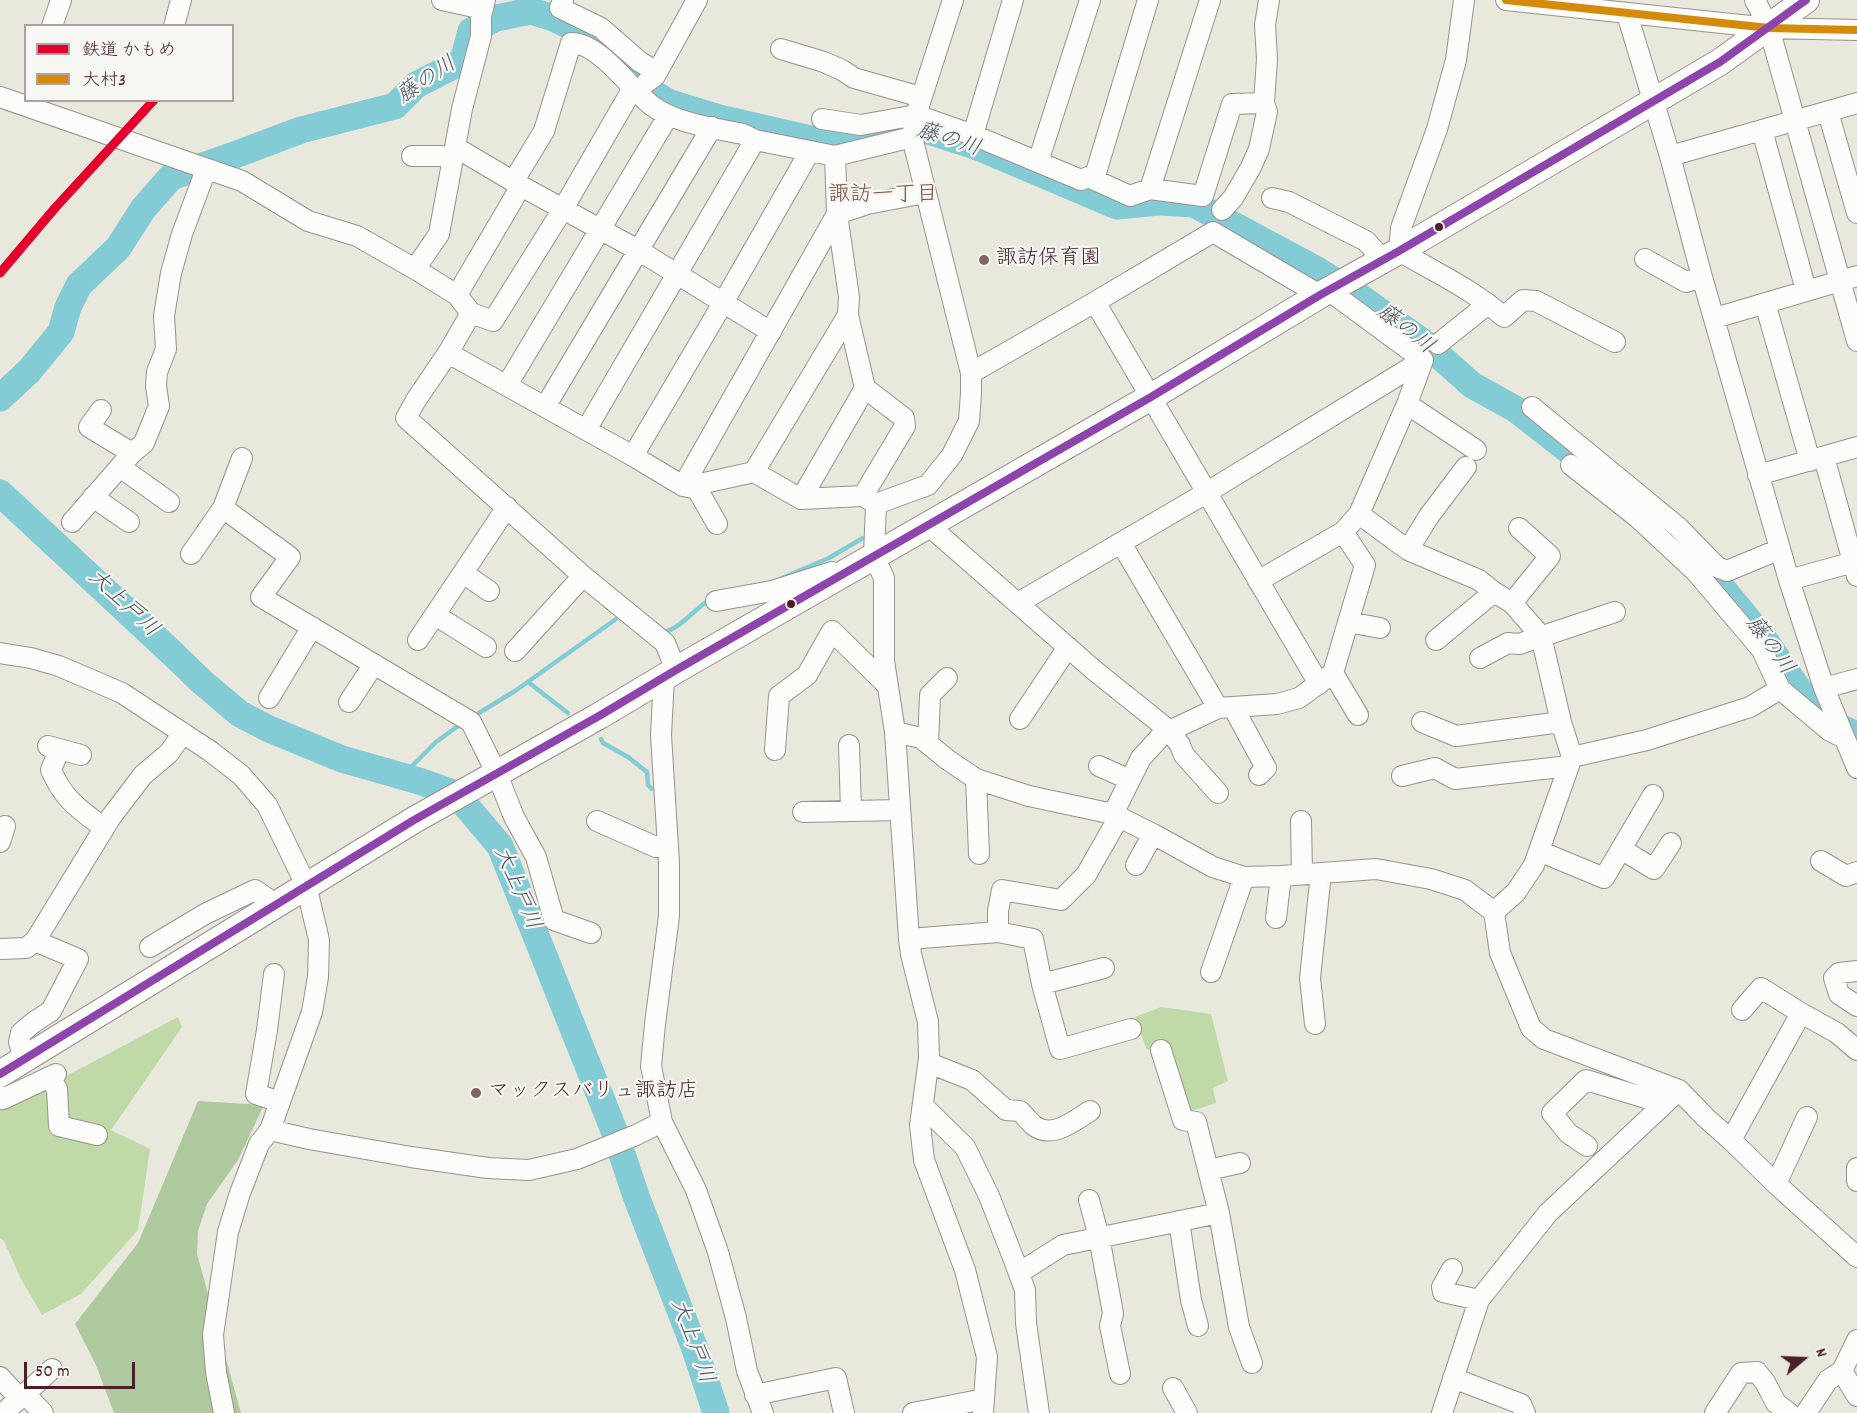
<!DOCTYPE html>
<html>
<head>
<meta charset="utf-8">
<style>
	body { margin:0 }
	#map { position:relative; width:1857px; height:1413px; overflow:hidden; background:#e9e8dd; font-family:Dekko,"Klee One",sans-serif }
	canvas { display:block }
	.legend { position:absolute; left:24px; top:24px; width:210px; height:78px; box-sizing:border-box; background:#f6f6f2; border:2px solid #b1a0a2; margin:0; padding:8px 10px; list-style:none; font-size:18px; color:#4a1f2b }
	.legend li { display:flex; align-items:center; gap:12px; height:30px }
	.legend b { width:30px; border:2px solid #b1a0a2 }
	.north { position:absolute; left:1773px; top:1329px; width:60px; height:60px; -webkit-text-stroke:4px #f6f6f2; paint-order:stroke; rotate:71deg; font-size:16px; font-weight:700; line-height:24px; text-align:center; color:#4a1f2b }
	.north::after { content:''; display:block; margin:auto; width:21px; height:27px; background:#4a1f2b; clip-path:polygon(50% 0,100% 100%,50% 72%,0 100%) }
	.scale { position:absolute; left:24px; top:1362px; width:111px; height:27px; box-sizing:border-box; border:3px solid #4a1f2b; border-top:0; padding-left:8px; font-size:18px; line-height:21px; white-space:nowrap; color:#4a1f2b; -webkit-text-stroke:4px #f6f6f2; paint-order:stroke }
</style>
</head>
<body>
<div id="map">
<canvas width="1857" height="1413"></canvas>
<ul class="legend">
<li><b style="height:8px;background:#e4002b"></b>鉄道 かもめ</li>
<li><b style="height:8px;background:#d48b09"></b>大村3</li>
</ul>
<div class="north">N</div>
<div class="scale">50 m</div>
</div>
<script>
const g = document.querySelector('canvas').getContext('2d');
g.lineJoin = 'round';
function fill(path, color) {
  g.fillStyle = color;
  g.fill(path, 'evenodd');
}
function strokePath(path, color, width, dash) {
  g.strokeStyle = color;
  g.lineWidth = width;
  g.lineCap = dash ? 'butt' : 'round';
  g.setLineDash(dash || []);
  g.stroke(path);
}
function write(font, color, halo, rows, align = 'center') {
  g.font = font + ' Dekko,"Klee One",sans-serif';
  g.lineWidth = 4.5;
  g.setLineDash([]);
  g.textBaseline = 'middle';
  g.strokeStyle = halo;
  g.fillStyle = color;
  for (const [text, x, y, turn = 0] of rows) {
    g.save();
    g.translate(x, y);
    g.rotate((+turn || 0) * Math.PI / 180);
    g.textAlign = isNaN(turn) ? turn : align;
    if (halo) g.strokeText(text, 0, 0);
    g.fillText(text, 0, 0);
    g.restore();
  }
}
fill(new Path2D(`
	M1161,1007L1211,1014L1228,1081L1213,1088L1216,1103L1185,1113L1165,1047L1147,1050L1135,1017Z
	M178,1017L182,1027L111,1130L150,1149L138,1230L81,1294L42,1315L21,1279L4,1241L0,1238V1111Z`), '#bfd9a7');
fill(new Path2D(`
	M198,1101L264,1105L238,1160L207,1204L198,1231L197,1254L241,1413H114L96,1365L75,1324L138,1243Z`), '#aec99e');
strokePath(new Path2D(`
	M782,578L829,558L863,538
	M664,632C679,630 697,606 712,598
	M528,682L568,713
	M479,713L515,691L616,619
	M601,739L603,743L628,757L647,772L648,785L652,789
	M402,776L436,742L458,726`), '#83ccd6', 4.5);
strokePath(new Path2D(`
	M0,398L29,371L61,332L68,307L79,285L118,248L143,209L171,177L240,153L301,130L395,106L416,85L463,61L471,31L496,18L531,11L551,17L600,41L614,52L648,90L670,103L719,118L832,144L897,127L928,131L978,147L1117,206L1159,202L1194,204L1317,270L1357,295L1427,345L1472,385L1517,410L1595,471
	M0,493L172,653L202,682L240,714L269,729L342,759L419,781L456,794L500,846L615,1133L636,1196L695,1349L716,1413
	M1687,548L1696,556L1764,639L1814,712L1826,721L1857,735`), '#83ccd6', 27);
const minor = new Path2D(`
	M442,0L483,9
	M563,0L560,8L601,28L640,62L657,72
	M1464,0L1456,60L1437,129L1401,228L1399,251C1435,272 1473,290 1504,317L1523,300L1536,301L1615,342
	M1506,0L1769,28L1857,30
	M1755,0L1769,28L1857,341
	M1627,14L1670,156L1702,277L1789,580L1824,688L1857,768
	M52,26L61,0
	M174,26L181,0
	M781,49L824,62L842,70L854,78L921,97
	M647,82L655,76L697,0
	M0,97L242,181L308,221L357,236L415,269L457,295L471,313L448,353L416,400L406,418L583,576L665,643L676,670
	M1828,112L1857,213
	M822,119L861,125L916,115L973,135L1081,180L1088,177L1130,196L1150,189L1203,196L1232,104L1264,103
	M1762,130L1806,290
	M973,135L1013,0
	M455,147L521,186L638,250L771,332
	M412,156H441L453,159
	M1670,156L1857,103
	M1038,162L1090,0
	M1094,179L1148,0
	M513,182L544,131L571,43C598,42 630,88 651,105C674,123 714,128 743,134L755,140L835,156L912,137
	M1150,189L1210,0
	M1272,198L1289,202L1366,241L1383,260
	M1222,210L1233,198L1250,169L1259,149L1267,112L1264,103L1267,59L1265,25L1269,0
	M1645,259L1686,282L1702,277
	M415,269L439,234L462,109L481,36V16L485,0
	M1328,290L1423,360
	M457,295L521,186
	M1095,302L1319,684
	M1765,303L1810,461
	M471,313L493,321L563,209L633,88
	M1715,318L1857,276
	M1438,344L1488,304
	M448,353L633,456L683,486L693,488L704,483L754,472L801,499L863,496L876,504
	M971,373L1095,302L1213,232L1320,295
	M507,385L668,116
	M1407,404L1476,450
	M545,407L712,127
	M1532,407L1678,527L1717,567L1727,571L1780,549
	M101,410L89,427L132,453
	M586,430L755,140
	M633,456L723,303L810,151
	M1824,457L1857,576
	M242,458L223,508L290,557L261,597L471,722L497,774L514,817L536,857L554,920L591,933
	M1571,465L1637,517L1696,572L1762,650L1780,689
	M120,467L169,502
	M754,472L848,315
	M1758,475L1857,447
	M683,486L837,214L867,204L925,193
	M696,487L717,524
	M863,496L905,426L904,418L865,388
	M93,497L129,522
	M801,499L865,388L848,315L849,297L837,214L835,156
	M876,504L874,556L884,578V661L895,732L909,939L911,954L928,1022L929,1058L920,1125L924,1160L965,1270L987,1357L983,1413
	M876,504L928,485L952,455L969,421L971,393V373L912,137L916,115L953,0
	M1359,514L1408,550L1479,580L1494,592L1512,603L1541,636L1561,722L1572,757L1534,865L1516,892L1494,912L1500,953L1531,1028L1544,1039L1679,1090L1706,1118L1731,1140L1776,1184L1857,1257
	M72,522L132,453L144,443L159,406L156,386L157,372L166,349L164,316L171,273L182,234L204,175L208,171
	M928,525L1095,671L1170,731L1180,745L1184,755L1218,793
	M1121,543L1218,708
	M1408,550L1429,516L1466,467
	M191,554L223,508
	M463,573L489,591
	M1789,580L1857,561
	M1258,581L1343,532L1359,514L1407,404L1423,360
	M716,601L772,591L832,572
	M1018,603L1206,493L1423,360
	M1512,603L1550,556L1519,528
	M435,615L486,647
	M1348,622L1380,628
	M418,640L507,507
	M1436,640L1494,592
	M515,651L583,576
	M0,653L31,658L59,666L122,693L210,751L241,775L267,805L306,885L319,940L318,977L312,1012L270,1130L259,1144L240,1193L228,1232L213,1335L216,1372L224,1413
	M1480,658L1508,643L1519,644L1615,612
	M1333,673L1358,715
	M664,677L661,735L669,863V916L655,1024L651,1066L662,1122L696,1190L718,1252L736,1318L747,1371L763,1413
	M1824,688L1857,679
	M269,698L312,627
	M349,702L374,664
	M1233,707L1266,768L1259,775
	M1020,719L1068,647
	M1422,722L1456,736L1561,722
	M895,732L921,738L948,760L976,779L1029,796L1113,814L1153,834L1213,867L1244,877L1281,876L1376,869L1431,879L1465,890L1494,912
	M928,744L930,695L947,678
	M849,745L851,811
	M48,746L81,755
	M59,750L51,770C64,800 79,809 104,828
	M775,750L779,696L807,675L832,631L888,686
	M1572,757L1647,740L1750,707L1780,689L1830,731L1844,738
	M1099,766L1130,780
	M1402,776L1435,768L1455,779L1569,766
	M976,779L979,854
	M803,812L900,810
	M1113,814L1141,758L1163,734L1218,708L1277,704L1299,698L1333,673L1365,565L1343,532
	M597,821L656,847H668
	M1301,821L1302,874
	M0,842L5,826
	M1621,849L1654,869L1671,843
	M1539,851L1604,878L1653,795
	M1821,861L1846,876L1857,872
	M1136,865L1153,834
	M1276,918L1281,876
	M998,932V911L1002,890L1061,900L1086,875L1119,817
	M909,939L998,932L1033,939L1042,984L1060,1049L1131,1029
	M150,947L205,914L255,890L275,904
	M0,949L26,948L35,941L111,817L143,775L169,753L183,733
	M1857,971L1839,973L1834,978L1839,994L1857,1006
	M1211,972L1244,877
	M274,974L267,1030L256,1094L280,1102
	M1042,984L1104,968
	M1742,1010L1761,988L1801,1013
	M1315,1024L1310,978L1321,873
	M1161,1050L1183,1120L1196,1122L1219,1213L1239,1327L1252,1363
	M24,1059L19,1042L21,1033L34,1022L51,1011L78,959L35,941
	M929,1063L972,1080L1006,1110L1020,1111C1024,1115 1029,1121 1033,1125C1052,1140 1074,1121 1090,1111
	M49,1077L57,1089L59,1126L97,1135
	M0,1096L3,1099L56,1074
	M923,1106L965,1147L989,1196L1014,1260L1025,1290L1026,1323L1039,1413
	M270,1130L309,1139L411,1157L488,1168L529,1170L577,1159L636,1135L662,1122
	M1731,1140L1801,1013L1837,1033L1857,1050
	M1587,1146L1568,1133L1552,1113L1586,1080L1649,1099L1666,1086
	M1857,1168V1181
	M1208,1170L1240,1163
	M1776,1184L1807,1117
	M1089,1200L1099,1237L1113,1313L1110,1326L1120,1374
	M1179,1221L1191,1300L1198,1326
	M1452,1269L1442,1287L1443,1292L1479,1300
	M1019,1273L1063,1245L1219,1213
	M1842,1371L1857,1396
	M0,1377L19,1398
	M1453,1378L1521,1404L1525,1413
	M1173,1388L1187,1413
	M25,1394L52,1369
	M755,1395L836,1378L844,1413
	M3,1413L25,1394L43,1413
	M913,1413L984,1399
	M1442,1413L1479,1300L1548,1213L1679,1090
	M1715,1413L1741,1373L1757,1372L1765,1382L1776,1403L1789,1413
	M1806,1413L1828,1380L1842,1371L1857,1340`);
const major = new Path2D(`
	M0,1074L414,820L599,716L676,670L1151,397L1320,295L1399,251L1654,101L1720,62L1806,0`);
strokePath(minor, '#99918d', 22);
strokePath(major, '#99918d', 28);
strokePath(minor, '#fcfcfa', 20);
strokePath(major, '#fcfcfa', 26);
strokePath(new Path2D(`
	M1506,0L1769,28L1857,30`), '#d48b09', 8);
strokePath(new Path2D(`
	M0,1074L414,820L599,716L676,670L1151,397L1320,295L1399,251L1720,62L1806,0`), '#8e44ad', 8);
strokePath(new Path2D(`
	M0,273L55,208L154,100`), '#e4002b', 9);
for (const [x, y, r, color] of [
	[1439,227,5,"#4a1f2b"],
	[984,260,6,"#826569"],
	[791,604,5,"#4a1f2b"],
	[476,1093,6,"#826569"]
]) {
  const dot = new Path2D();
  dot.arc(x, y, r, 0, 2 * Math.PI);
  g.fillStyle = color;
  g.fill(dot);
  strokePath(dot, '#f6f6f2', 2);
}
write('21px', '#4a1f2b', '#f6f6f2', [
	["諏訪保育園",996,260],
	["マックスバリュ諏訪店",488,1093]
], 'left');
write('italic 22px', '#4f5766', '#f6f6f2', [
	["藤の川",428,82,-34],
	["藤の川",948,142,18],
	["藤の川",1404,331,38],
	["大上戸川",122,605,43],
	["藤の川",1768,647,54],
	["大上戸川",515,889,67],
	["大上戸川",690,1342,70]
]);
write('22px', '#7d5144', '#f6f6f2', [
	["諏訪一丁目",883,197]
]);
</script>
</body>
</html>
